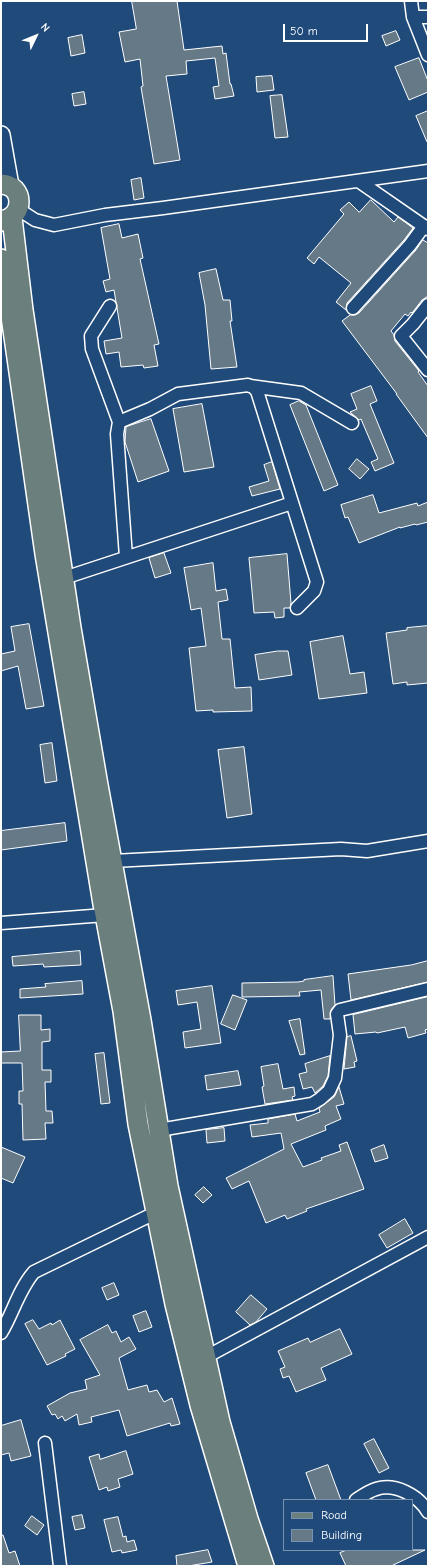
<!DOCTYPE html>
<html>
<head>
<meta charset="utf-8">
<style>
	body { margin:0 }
	#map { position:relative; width:429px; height:1567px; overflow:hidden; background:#1f4a7a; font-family:"Comic Neue",sans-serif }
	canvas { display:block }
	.frame { position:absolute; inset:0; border:2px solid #fff; pointer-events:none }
	.legend { position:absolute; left:283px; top:1499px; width:130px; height:52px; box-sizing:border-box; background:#1f4a7a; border:1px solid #7992af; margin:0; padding:5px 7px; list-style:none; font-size:12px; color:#fff }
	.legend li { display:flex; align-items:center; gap:8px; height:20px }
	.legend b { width:20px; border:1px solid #7992af }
	.north { position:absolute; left:16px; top:16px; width:40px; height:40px; -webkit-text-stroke:3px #1f4a7a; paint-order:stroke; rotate:47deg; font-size:11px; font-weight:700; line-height:16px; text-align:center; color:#fff }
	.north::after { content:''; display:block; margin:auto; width:14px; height:18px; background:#fff; clip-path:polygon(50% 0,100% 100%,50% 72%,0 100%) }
	.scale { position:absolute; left:283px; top:24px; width:85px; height:18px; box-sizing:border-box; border:2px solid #fff; border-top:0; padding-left:5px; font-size:12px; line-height:14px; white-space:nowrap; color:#fff; -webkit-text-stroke:3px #1f4a7a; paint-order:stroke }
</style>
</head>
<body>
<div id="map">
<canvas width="429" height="1567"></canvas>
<div class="frame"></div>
<ul class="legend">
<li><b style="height:5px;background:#6b7f7c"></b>Road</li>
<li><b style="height:11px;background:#667987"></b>Building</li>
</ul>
<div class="north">N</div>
<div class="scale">50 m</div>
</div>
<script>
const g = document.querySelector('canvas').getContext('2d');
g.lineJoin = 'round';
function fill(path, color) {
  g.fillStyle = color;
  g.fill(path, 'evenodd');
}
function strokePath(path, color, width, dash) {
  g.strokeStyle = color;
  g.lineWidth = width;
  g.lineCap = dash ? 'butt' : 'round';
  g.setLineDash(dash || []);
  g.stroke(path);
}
const building = new Path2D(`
	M132,1H177L184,50L222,46L223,54L226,53L230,84H231L234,96L215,99L213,87L219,86L215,58L186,61L187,74L166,76L180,160L154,164L141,87L143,86L140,59L125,62L119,32L136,29Z
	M396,31L400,40L386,46L382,36Z
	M82,35L85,53L71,56L68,38Z
	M419,58L428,81V92L409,100L395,67Z
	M272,76L274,90L257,92L256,77Z
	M84,92L86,104L74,106L72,94Z
	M282,95L288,137L275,138L270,96Z
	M428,111V142H427L416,116Z
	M141,178L144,198L134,200L131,180Z
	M371,200L394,222L398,217L413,228L404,240L347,303L346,310L336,302L351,283L319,257L314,264L307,258L344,214L340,210L349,202L359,212Z
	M119,224L122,238L138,234L143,258L140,259L159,344L154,345L158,366L144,368L143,365L121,367L119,352L106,354L104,341L122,338L114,290L106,292L103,281L110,279L101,228Z
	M423,240L428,243V296L422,300L412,313L411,312L408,316L405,314L391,331L394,335L395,341L419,371L418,372L428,386V438L396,394H397L342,321L350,315H355L359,313L416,250Z
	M216,269L223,300H230L232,321H230L237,367L211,369L205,305L199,273Z
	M371,386L377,401L370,404L394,463L375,471L371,462L378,459L361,419L359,420L350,412L357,409L351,394Z
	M299,401L306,405L338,485L324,491L290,405Z
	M202,404L214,467L184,472L173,409Z
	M151,419L169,471L138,482L125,442L126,427Z
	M357,459L369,469L360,479L349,469Z
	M272,462L280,489L252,496L249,487L269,481L264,465Z
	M373,495L379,513L417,503L418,506L428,502V522L416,525L415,524L400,528V527L359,543L348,517L345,518L341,505Z
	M164,553L171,573L155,578L149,558Z
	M287,554L291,603L290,608H284V617L275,618L274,612L254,613L249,558Z
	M213,563L216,591L226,589L228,600L218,602L222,639H230L235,688L251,687L252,711L213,712V710L196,711L189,648L206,646L201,608L191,610L184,568Z
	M29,624L44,706L26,709L18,666L1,671V654L15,651L11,627Z
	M428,626V683L407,685V682L393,684L386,633L407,630V628Z
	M343,636L350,674L364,672L367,693L319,699L310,642Z
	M278,651H288L292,675L259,680L255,655Z
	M52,743L57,781L45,783L40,745Z
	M244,747L252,814L227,818L218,750Z
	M65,823L67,841L1,850V831Z
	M80,951L81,965L44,967L43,964L13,966L12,957Z
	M428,961V982L351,1000L348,974L411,965Z
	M333,976L335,1005L331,1010L330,1019H324L321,990L299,992L300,996L242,997V983L298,982L304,981V980Z
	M82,981L83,994L20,998V989L46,987L45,984Z
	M212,986L221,1043L185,1048L183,1032L201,1029L197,1002L178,1005L176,991Z
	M233,995L247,1000L235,1030L221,1024Z
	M428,997V1029L425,1030L426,1033L408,1038L405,1027L377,1033L376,1032L355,1034L353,1015Z
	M19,1015H41V1030L50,1029V1041L42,1042V1070H51V1082H45L46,1111H52L53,1123H45L46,1139L23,1140L22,1104H19V1091H23L22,1063H1V1052L20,1051Z
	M300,1019L305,1054L300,1055L289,1021Z
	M351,1036L357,1061L354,1062L355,1067L344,1069L347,1037Z
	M104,1053L110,1103L101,1104L95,1054Z
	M330,1056L328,1076L323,1086L315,1093L312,1087L303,1089L299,1074L307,1072L305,1064Z
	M278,1064L283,1089L294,1087L295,1096L292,1097L293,1100L265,1104L262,1087L264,1086L261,1067Z
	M238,1071L241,1085L207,1090L205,1076Z
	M339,1087L344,1104L336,1106L341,1119L325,1126L326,1130L291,1144L303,1167L322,1160L321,1158L341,1151L339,1145L347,1142L364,1189L306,1209L307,1211L287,1219L285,1215L266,1223L249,1181L232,1189L226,1178L284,1149L281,1133L252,1137L250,1125L268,1123V1119L295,1114L297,1121L320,1112L319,1108L334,1097Z
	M224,1128L225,1141L207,1143L206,1130Z
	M384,1145L388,1158L375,1162L371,1150Z
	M1,1147L25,1157L13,1183L1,1178Z
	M204,1187L212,1195L203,1203L195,1195Z
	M405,1219L413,1233L387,1248L379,1235Z
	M114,1283L119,1295L107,1300L102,1288Z
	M251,1295L267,1309L256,1322L250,1325L236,1312Z
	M146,1311L152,1327L139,1332L133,1316Z
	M33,1320L39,1329L51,1323L52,1325L60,1320L75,1349L65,1354L66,1356L47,1365L25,1324Z
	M108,1325L112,1333L116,1331L121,1342L129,1337L136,1349L119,1358L128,1390L147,1385L149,1392L157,1390L164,1402L172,1398L180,1424L171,1426L170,1423L127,1436L119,1410L91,1417L92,1422L79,1425L77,1414L65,1421L62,1416L58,1419L55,1414L52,1415L47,1406L70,1393L87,1389L85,1380L100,1375L80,1340Z
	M340,1329L352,1354L321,1368L326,1380L296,1392L289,1376L283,1378L280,1369L285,1367L278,1351L308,1338L310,1342Z
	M21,1420L31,1456L11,1461L9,1453L1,1455V1426Z
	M374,1439L389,1468L379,1473L364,1444Z
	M126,1451L133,1474L118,1479L120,1487L108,1491L107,1487L99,1490L89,1457L99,1454L100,1459Z
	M328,1465L341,1500H316L306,1473Z
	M82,1515L85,1528L75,1530L72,1517Z
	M32,1516L44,1525L37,1535L25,1526Z
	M118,1517L123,1537L126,1536L127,1542L134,1540L137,1550L122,1553L121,1550L112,1552L104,1520Z
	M1,1535H3L9,1553L15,1551L20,1566H1Z
	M208,1550L212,1562L188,1566H177L176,1556Z
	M347,1550H425L391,1566H346L340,1553Z`);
fill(building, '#667987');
strokePath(building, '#fff', 1);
const minor = new Path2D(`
	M411,1L413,17L428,55
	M413,17H428
	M360,182L428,229
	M18,209L35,220L54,225L105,215L163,208L428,171
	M428,305L413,324L401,336L428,370
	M110,306L91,336L92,349L119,422
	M353,308L410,245L424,226
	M250,386L301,393L352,423
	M126,557L117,434L119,422L150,409L178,394L248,385L253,387L257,391L317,582L314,591L297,608
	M64,578L292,503
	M113,861L341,849L367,851L428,841
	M1,923L105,915
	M159,1130L312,1104L320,1099L329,1091L335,1078L340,1035L337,1014L340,1010L428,989
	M1,1333C13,1313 19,1289 34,1272L157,1212
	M206,1357L428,1237
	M45,1443L60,1566
	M356,1500C362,1496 369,1491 376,1489C395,1483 418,1495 428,1512`);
const secondary = new Path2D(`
	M1,135L10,186`);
const primary = new Path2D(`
	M1,184C25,185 25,218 1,221
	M12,218L23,310L71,628L98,785L141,1020L168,1186L220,1422L248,1519L264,1566
	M1,259L7,288L45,554L103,904L123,1011L138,1124L175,1304L200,1405L248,1566`);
strokePath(minor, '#fff', 15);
strokePath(secondary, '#fff', 20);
strokePath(primary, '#fff', 22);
strokePath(minor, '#1f4a7a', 12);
strokePath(secondary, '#1f4a7a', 17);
strokePath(primary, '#6b7f7c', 19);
</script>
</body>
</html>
